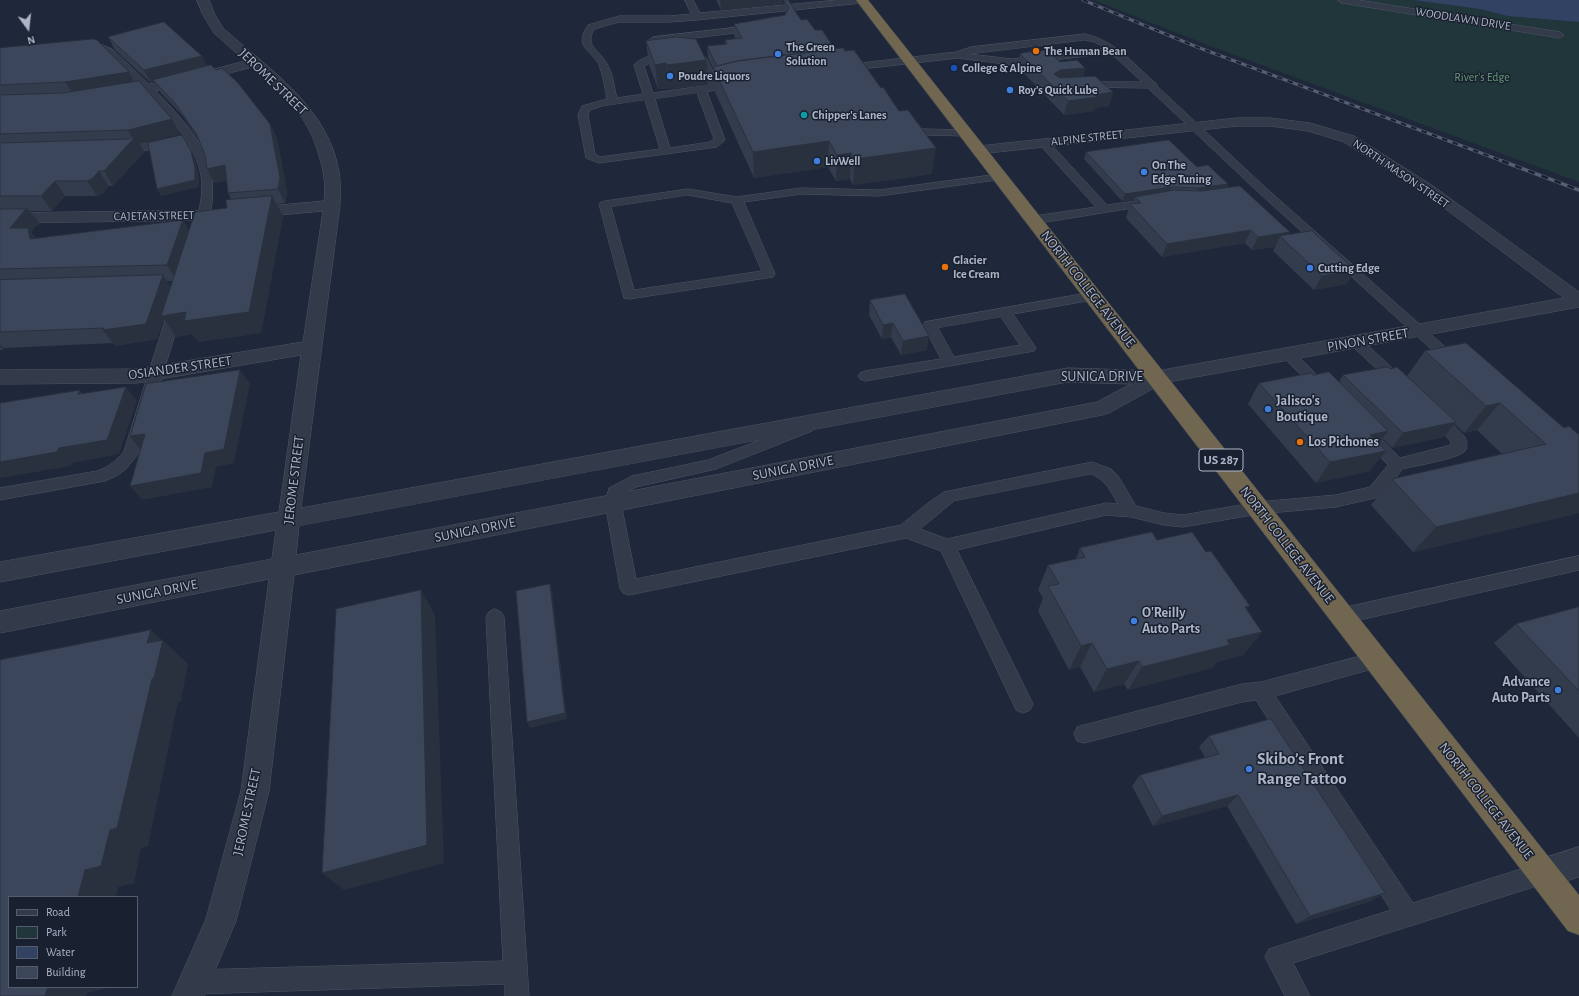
<!DOCTYPE html>
<html>
<head>
<meta charset="utf-8">
<style>
	body { margin:0 }
	#map { position:relative; width:1579px; height:996px; overflow:hidden; background:#1f283a; font-family:"Alegreya Sans",sans-serif }
	canvas { display:block }
	.legend { position:absolute; left:8px; top:896px; width:130px; height:92px; box-sizing:border-box; background:#19202f; border:1px solid #555c6c; margin:0; padding:5px 7px; list-style:none; font-size:12px; color:#aeb5c7 }
	.legend li { display:flex; align-items:center; gap:8px; height:20px }
	.legend b { width:20px; border:1px solid #555c6c }
	.north { position:absolute; left:8px; top:8px; width:40px; height:40px; -webkit-text-stroke:3px #19202f; paint-order:stroke; rotate:165deg; font-size:11px; font-weight:700; line-height:16px; text-align:center; color:#aeb5c7 }
	.north::after { content:''; display:block; margin:auto; width:14px; height:18px; background:#aeb5c7; clip-path:polygon(50% 0,100% 100%,50% 72%,0 100%) }
</style>
</head>
<body>
<div id="map">
<canvas width="1579" height="996"></canvas>
<ul class="legend">
<li><b style="height:5px;background:#333b4a"></b>Road</li>
<li><b style="height:11px;background:#21363b"></b>Park</li>
<li><b style="height:11px;background:#324263"></b>Water</li>
<li><b style="height:11px;background:#3b465a"></b>Building</li>
</ul>
<div class="north">N</div>
</div>
<script>
const g = document.querySelector('canvas').getContext('2d');
g.lineJoin = 'round';
function fill(path, color) {
  g.fillStyle = color;
  g.fill(path, 'evenodd');
}
function strokePath(path, color, width, dash) {
  g.strokeStyle = color;
  g.lineWidth = width;
  g.lineCap = dash ? 'butt' : 'round';
  g.setLineDash(dash || []);
  g.stroke(path);
}
function write(font, color, halo, rows, align = 'center') {
  g.font = font + ' "Alegreya Sans",sans-serif';
  g.lineWidth = 3;
  g.setLineDash([]);
  g.textBaseline = 'middle';
  g.strokeStyle = halo;
  g.fillStyle = color;
  for (const [text, x, y, turn = 0] of rows) {
    g.save();
    g.translate(x, y);
    g.rotate((+turn || 0) * Math.PI / 180);
    g.textAlign = isNaN(turn) ? turn : align;
    if (halo) g.strokeText(text, 0, 0);
    g.fillText(text, 0, 0);
    g.restore();
  }
}
fill(new Path2D(`
	M1093,0H1412L1480,9L1507,16L1579,22V182L1213,47Z`), '#21363b');
fill(new Path2D(`
	M1412,0H1579V22L1507,16L1480,9Z`), '#324263');
const lane = new Path2D(`
	M685,0H693L700,13L837,0H866L862,3L697,20L670,22H619L594,29C584,47 601,51 607,64C613,73 614,87 617,98L643,94L634,65C648,49 688,53 706,58L719,83L736,78L741,81L739,83L707,92L725,140L717,147L599,163L586,158L578,115L582,106L607,99C605,88 603,75 599,65C591,49 573,48 588,25L619,16H670L691,14ZM670,59L699,62L710,85L653,93L644,66L654,61ZM697,93L714,139L710,142L670,148L655,99ZM645,100L660,149L600,157L595,154L588,115L590,110L602,106Z
	M1338,0H1358L1560,32L1564,35L1560,38L1342,3Z
	M756,25L759,26L760,28L759,30L653,43L649,40L653,37Z
	M1085,34C1114,40 1133,63 1154,82L1156,83L1157,86L1266,188L1460,360L1462,363L1460,366L1455,368L1450,366L1258,192L1148,88L1079,87L1077,85L1079,83L1082,82H1142L1111,53L1012,65L958,58L844,71L839,68L844,65L956,52L971,47ZM1085,40L1095,42L1105,48L1012,59L969,54Z
	M103,45L112,49C141,77 197,126 209,163C213,176 213,190 212,203C211,212 209,225 204,233H196L194,230C199,212 204,194 201,175C193,131 137,84 106,53C98,49 87,55 80,49L85,46Z
	M902,123L924,129L966,130L971,133L966,136L924,135L898,128L897,126L898,124Z
	M169,139L174,142L173,144C162,147 122,158 116,150C119,147 160,141 169,139Z
	M1043,139L1047,140L1107,205L1151,199L1155,200L1157,202L1155,204L1151,205L1034,224L1030,222L1028,220L1030,218L1034,216L1096,207L1039,144L1038,142Z
	M1000,174L1006,177L1004,179L879,196L801,194L744,202L775,274L773,277L629,299L624,298L623,295L599,204L601,202L605,201L688,189L737,197L801,188L879,190ZM688,195L732,203L762,271L634,290L611,207Z
	M1093,292L1098,293L1099,296L1098,299L1013,314L1036,348L1034,351L865,381L860,379L858,376L860,373L865,371L941,359L923,325L925,322ZM1001,317L1020,345L954,357L938,328Z
	M176,304L181,305L183,308L139,453L126,469L118,475L105,481L0,500V488L97,471C108,467 117,461 124,451L169,308L171,305Z
	M1356,338L1361,339L1404,379L1406,382L1404,385L1399,387L1394,385L1351,345L1349,342L1351,339Z
	M1288,349L1293,351L1328,386L1330,389L1328,392L1323,394L1318,392L1283,357L1281,354L1283,351Z
	M1435,410L1440,411L1464,436C1467,440 1468,447 1465,451C1458,459 1414,466 1402,469C1395,479 1387,494 1375,498L1336,507L1258,514L1183,527L1164,525L1131,517L1106,515L957,550L1033,704L1030,710L1023,713L1016,710L941,551L906,538L629,595L623,593L620,588L605,503L609,488L632,476L708,460L807,422L812,423L814,427L812,431L716,469L636,487L622,495L621,503L636,579L901,525L928,503L944,492L1092,462L1111,469L1118,476L1136,506L1164,513L1183,515L1258,502L1336,495L1370,487L1388,465L1365,441L1362,437L1365,433L1370,432L1375,433L1400,458L1451,445V442L1428,415L1430,411ZM1091,474C1105,479 1111,491 1118,504L1106,503L947,539L920,529L954,501Z
	M1579,556V570L1342,624L1336,621L1333,616L1336,611L1342,608Z
	M495,609L501,612L504,617L529,996H505V984L194,994L186,990L182,982L186,974L194,970L503,961L486,617L489,612Z
	M1376,652L1383,654L1385,660L1383,666L1275,696L1413,903L1543,862L1551,865L1554,873L1551,881L1543,884L1293,963L1310,996H1285L1265,957L1269,949L1391,910L1256,700L1242,702L1084,743L1077,741L1074,734L1077,727L1084,725L1242,684L1261,682Z`);
const street = new Path2D(`
	M197,0H209L215,15L223,28C269,69 328,107 339,172C341,183 340,194 340,205L301,508L1068,368L1157,371L1564,298L1423,192L1344,142L1308,131L1270,126H1237L979,154L974,153L972,150L974,147L979,146L1237,118H1270L1310,123L1354,136L1433,186L1579,292V307L1163,383L1109,413L1102,415L294,575L269,791L236,921L204,996H172L206,919L241,791L269,579L0,633V611L272,559L276,530L0,582V562L279,512L301,355L137,383L0,384V370L137,369L303,342L323,211L224,220L0,223V213L224,210L324,201C326,187 324,172 320,159C307,112 286,98 252,67L189,84L117,99L112,98L110,95L112,92L188,76L245,61L214,33L203,15ZM1068,382L1131,384L1097,402L296,555L299,526Z
	M1579,847V877L1543,888L1532,884L1528,873L1532,862Z`);
const highway = new Path2D(`
	M856,0H868L1579,895V935L1568,931Z`);
strokePath(lane, '#4e5565', 1);
strokePath(street, '#4e5565', 1);
strokePath(highway, '#3b4252', 1);
fill(lane, '#333b4a');
fill(street, '#333b4a');
fill(highway, '#716750');
const railFar1 = new Path2D(`
	M1083,0L1197,47L1505,162`);
const rail = new Path2D(`
	M1502,161L1579,190`);
strokePath(railFar1, '#555e72', 3);
strokePath(rail, '#555e72', 3.5);
strokePath(railFar1, '#19202f', 2, [5.5]);
strokePath(rail, '#19202f', 2.5, [7]);
fill(new Path2D(`
	M716,0H783V4L721,10Z
	M784,0L801,20L815,30L835,49L932,174L853,185L850,179L836,181L828,167L754,178L715,92L713,68L708,58L707,46L725,44V40L736,39L734,35V24L785,15L786,14L785,11Z
	M108,37L206,66L270,124L277,138L287,192L285,203L276,204L283,216L261,333L198,342L192,334L176,337L164,319L157,339L115,346L114,343L4,348L3,350H0V48L135,82L172,119L180,134L140,144L144,152L113,186H109L102,194L97,196H65L52,211H30L40,224L36,226L31,232L36,238L189,231L227,208L231,199L228,193L227,180L214,183L205,155L199,140L182,115L161,93L155,83H151L115,50ZM166,281H173L171,287Z
	M646,41L708,85L669,89V88L658,89L649,65Z
	M1038,48L1037,51L1060,62L1085,68L1083,77L1113,92L1109,106L1095,108L1094,111L1064,115L1018,67L1020,54L1030,52L1031,49Z
	M1086,152L1197,167L1228,184L1227,188L1289,235L1347,284L1314,290L1273,251L1275,247L1252,250L1245,243L1162,257L1126,218L1130,204H1132L1134,200L1122,201L1084,159Z
	M870,300L927,350L901,355L891,337L882,339L869,315Z
	M1425,351L1564,428L1578,434H1579V513L1413,552L1371,505L1392,479L1502,454L1477,430L1464,433L1455,424L1444,437L1392,448L1383,439L1379,444L1370,471L1316,483L1248,404L1259,383L1313,375L1339,382L1343,375L1390,369L1407,376Z
	M1157,540L1247,611L1262,632L1243,655L1217,662L1212,668L1128,690L1124,684L1094,692L1080,667L1069,670L1038,611L1043,598L1038,590L1048,565L1076,559L1080,548Z
	M1579,607V738L1494,643L1516,624Z
	M1209,736L1385,893L1369,902L1296,924L1227,806L1153,826L1132,786L1140,775L1205,757L1199,747Z`), '#333c4d');
fill(new Path2D(`
	M720,0H783V4L721,10Z
	M1038,48L1036,55H1029L1031,49Z
	M202,56L208,69L153,80L155,83H151L144,70Z
	M706,60L708,85L669,89L667,65Z
	M666,63L669,88L658,89L655,65Z
	M1085,68L1082,81L1051,85L1054,74L1060,70Z
	M129,72L137,87L74,96L65,82Z
	M1113,92L1109,106L1095,108L1094,111L1064,115L1068,101L1095,95Z
	M172,119L180,134L140,144L144,152L113,186L104,171L133,139L128,130Z
	M270,124L277,138L287,192L285,203L278,189Z
	M182,135L194,158L199,175V187L161,196L157,189Z
	M829,141L828,167L754,178L753,152Z
	M936,148L932,174L853,185L855,159Z
	M851,153L850,179L836,181L837,155Z
	M225,165L232,179L214,183L207,169Z
	M99,171L109,186L102,194L97,196L87,181Z
	M55,181L65,196L52,211L41,196Z
	M1228,184L1225,191L1196,196L1199,188Z
	M1171,187L1169,195L1135,197L1134,200L1122,201L1125,194Z
	M272,196L283,216L261,333L198,342L192,334L176,337L164,319L157,339L115,346L103,330L163,275L173,291Z
	M28,209L40,224L36,226L31,232L40,243L42,255L10,228L25,210Z
	M183,220L192,235L177,281L167,265Z
	M1251,230L1245,243L1162,257L1167,244Z
	M1290,232L1286,242L1280,236L1275,247L1252,250L1258,237Z
	M1355,270L1347,284L1314,290L1322,276Z
	M893,323L891,337L882,339L883,325Z
	M929,336L927,350L901,355L903,341Z
	M0,344L4,348L3,350L0,347Z
	M240,370L250,384L234,463L216,467L212,487L142,500L130,486L205,453Z
	M126,387L137,401L119,454L72,463L71,466L0,478V462L59,448Z
	M80,390L92,405L78,394Z
	M1500,403L1477,430L1464,433L1486,406Z
	M1456,422L1444,437L1392,448L1403,433Z
	M1388,431L1373,452L1370,435Z
	M145,434L141,451L130,436Z
	M1386,451L1370,471L1316,483L1330,462Z
	M1579,493V513L1413,552L1436,527Z
	M550,584L552,590L567,719L530,728L527,722Z
	M421,590L435,615L444,863L344,890L322,873Z
	M1250,606L1232,630L1245,607Z
	M151,630L163,641V640L188,664L181,701L178,702L148,846L141,848L134,883L118,887L116,897H78L85,870L147,643Z
	M1262,632L1243,655L1217,662L1212,668L1128,690L1142,667L1227,640Z
	M1092,643L1080,667L1069,670L1081,646Z
	M1139,661L1124,684L1094,692L1107,669Z
	M1238,795L1227,806L1153,826L1162,816Z
	M1385,893L1369,902L1296,924L1310,916Z
	M48,987H107V988L87,993L86,996H45Z`), '#29313f');
const building = new Path2D(`
	M784,0H788L801,20L807,19L815,30H822L835,49L737,61L717,66L707,46L727,44L725,40L742,38L734,24L785,15L789,8Z
	M164,22L202,56L144,70L108,37Z
	M676,37L696,39L706,60L667,65L666,63L655,65L646,41Z
	M93,39L97,40L129,72L65,82L0,85V48Z
	M1035,45L1038,48L1031,49Z
	M843,48L845,51L854,50L881,88L883,87L899,111L908,110L936,148L855,159L851,153L837,155L829,141L753,152L713,67L737,61Z
	M1047,50L1060,62L1077,60L1085,68L1060,70L1054,74L1060,78L1095,76L1113,92L1095,95L1097,97L1068,101L1020,54L1022,53Z
	M211,65L216,70L222,68L238,83L270,124L280,178L278,189L228,193L225,165L207,169L205,155L196,133L174,102L153,80Z
	M139,81L172,119L128,130L0,134V95L63,93Z
	M182,135L191,151L195,168V180L157,189L148,143Z
	M135,137L104,171H99L92,179L87,181H55L41,196H0V143L128,139Z
	M1169,140L1197,167L1208,165L1228,184L1199,188L1171,187L1125,194L1086,152Z
	M1240,186L1290,232L1258,237L1251,230L1167,244L1130,204L1141,203L1135,197L1174,190L1201,191Z
	M272,196L249,312L184,321L186,312L161,316L195,212L227,208L226,200Z
	M0,209H28L25,210L10,228H28L30,239L183,220L167,265L0,269Z
	M1312,231L1355,270L1322,276L1280,236Z
	M163,275L146,324L103,330L104,328L0,332V280Z
	M905,294L929,336L903,341L893,323L883,325L870,300Z
	M1466,343L1564,428L1569,426L1579,435V493L1436,527L1392,479L1546,444L1500,403L1486,406L1425,351Z
	M1388,367L1390,369L1397,367L1456,422L1403,433L1343,375Z
	M240,370L224,449L205,453L201,473L130,486L145,434L130,436L146,384Z
	M1329,372L1388,431L1370,435L1386,451L1330,462L1259,383L1311,373L1313,375Z
	M126,387L107,440L59,448L57,452L0,462V403L80,390L78,394Z
	M1152,532L1157,540L1192,532L1206,552L1211,551L1250,606L1245,607L1262,632L1227,640L1230,645L1142,667L1139,661L1107,669L1092,643L1081,646L1048,586L1059,584L1048,565L1085,557L1080,548Z
	M550,584L565,713L527,722L516,591Z
	M421,590L427,845L322,873L336,609Z
	M1579,607V691L1516,624Z
	M151,630L147,643L163,640L154,678L152,679L117,828L110,830L101,866L85,870L78,897H9V987H48L45,996H0V660Z
	M1271,719L1385,893L1310,916L1238,795L1162,816L1140,775L1219,754L1209,736Z`);
fill(building, '#3b465a');
strokePath(building, '#29313f', 1);
for (const [x, y, r, color] of [
	[1036,51,4,"#e8710a"],
	[778,54,4,"#3f7fe0"],
	[954,68,4,"#1a4fb4"],
	[670,76,4,"#3f7fe0"],
	[1010,90,4,"#3f7fe0"],
	[804,115,4,"#0f9aa8"],
	[817,161,4,"#3f7fe0"],
	[1144,172,4,"#3f7fe0"],
	[945,267,4,"#e8710a"],
	[1310,268,4,"#3f7fe0"],
	[1268,409,4,"#3f7fe0"],
	[1300,442,4,"#e8710a"],
	[1134,621,4,"#3f7fe0"],
	[1558,690,4,"#3f7fe0"],
	[1249,769,4,"#3f7fe0"]
]) {
  const dot = new Path2D();
  dot.arc(x, y, r, 0, 2 * Math.PI);
  g.fillStyle = color;
  g.fill(dot);
  strokePath(dot, '#19202f', 1.5);
}
write('12px', '#aeb5c7', '#19202f', [
	["WOODLAWN DRIVE",1463,19,9],
	["ALPINE STREET",1087,138,-6],
	["NORTH MASON STREET",1401,174,34],
	["CAJETAN STREET",154,216,-1]
]);
write('bold 12px', '#aeb5c7', '#19202f', [
	["The Green",786,47],
	["Solution",786,61],
	["The Human Bean",1044,51],
	["College & Alpine",962,68],
	["Poudre Liquors",678,76],
	["Roy's Quick Lube",1018,90],
	["Chipper's Lanes",812,115],
	["LivWell",825,161],
	["On The",1152,165],
	["Edge Tuning",1152,179],
	["Glacier",953,260],
	["Ice Cream",953,274],
	["Cutting Edge",1318,268]
], 'left');
write('12px', '#649975', '#19202f', [
	["River's Edge",1482,77]
]);
for (const [x, y, w] of [
	[1221,460,44]
]) {
  const box = new Path2D();
  box.roundRect(x - w / 2, y - 11, w, 22, 3);
  g.fillStyle = '#19202f';
  g.fill(box);
  strokePath(box, '#aeb5c7', 1);
}
write('bold 13px', '#aeb5c7', null, [
	["US 287",1221,460]
]);
write('14px', '#aeb5c7', '#19202f', [
	["JEROME STREET",273,82,44],
	["NORTH COLLEGE AVENUE",1088,289,52],
	["PINON STREET",1368,340,-10],
	["OSIANDER STREET",180,368,-8],
	["SUNIGA DRIVE",1102,377],
	["SUNIGA DRIVE",793,468,-11],
	["JEROME STREET",294,480,-83],
	["SUNIGA DRIVE",475,530,-11],
	["NORTH COLLEGE AVENUE",1287,545,52],
	["SUNIGA DRIVE",157,592,-11],
	["NORTH COLLEGE AVENUE",1486,801,52],
	["JEROME STREET",247,812,-78]
]);
write('bold 14px', '#aeb5c7', '#19202f', [
	["Jalisco's",1276,401],
	["Boutique",1276,417],
	["Los Pichones",1308,442],
	["O'Reilly",1142,613],
	["Auto Parts",1142,629],
	["Advance",1550,682,"right"],
	["Auto Parts",1550,698,"right"]
], 'left');
write('bold 17px', '#aeb5c7', '#19202f', [
	["Skibo’s Front",1257,759],
	["Range Tattoo",1257,779]
], 'left');
</script>
</body>
</html>
